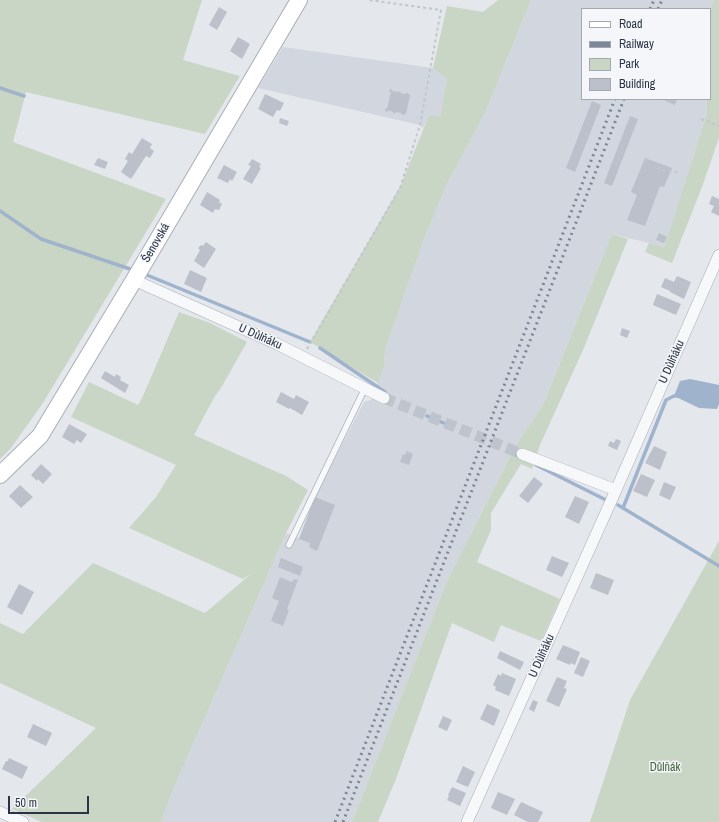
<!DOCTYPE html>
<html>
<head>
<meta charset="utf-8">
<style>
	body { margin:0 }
	#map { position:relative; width:719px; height:822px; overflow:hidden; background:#e4e7ec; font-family:"Archivo Narrow",sans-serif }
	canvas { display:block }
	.legend { position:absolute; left:581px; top:8px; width:130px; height:92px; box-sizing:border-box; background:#f4f6f9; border:1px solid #a4a8b1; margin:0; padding:5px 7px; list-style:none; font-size:12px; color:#2b3445 }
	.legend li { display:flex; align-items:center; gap:8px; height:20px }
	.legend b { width:20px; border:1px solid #a4a8b1 }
	.scale { position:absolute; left:8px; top:796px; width:81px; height:18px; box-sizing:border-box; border:2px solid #2b3445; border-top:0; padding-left:5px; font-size:12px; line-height:14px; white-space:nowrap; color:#2b3445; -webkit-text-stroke:3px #f4f6f9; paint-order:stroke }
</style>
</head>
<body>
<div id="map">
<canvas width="719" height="822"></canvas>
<ul class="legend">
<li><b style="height:5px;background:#fff"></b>Road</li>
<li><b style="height:5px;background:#7d8696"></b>Railway</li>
<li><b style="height:11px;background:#c9d6c5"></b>Park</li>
<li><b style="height:11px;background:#bbc0ca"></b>Building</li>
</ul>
<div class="scale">50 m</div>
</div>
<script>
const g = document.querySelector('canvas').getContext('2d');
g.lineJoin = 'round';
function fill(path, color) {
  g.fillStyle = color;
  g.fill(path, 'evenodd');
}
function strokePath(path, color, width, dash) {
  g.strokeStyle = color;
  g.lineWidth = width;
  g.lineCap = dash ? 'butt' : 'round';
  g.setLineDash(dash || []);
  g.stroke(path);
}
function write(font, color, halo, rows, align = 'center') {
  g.font = font + ' "Archivo Narrow",sans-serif';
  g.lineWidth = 3;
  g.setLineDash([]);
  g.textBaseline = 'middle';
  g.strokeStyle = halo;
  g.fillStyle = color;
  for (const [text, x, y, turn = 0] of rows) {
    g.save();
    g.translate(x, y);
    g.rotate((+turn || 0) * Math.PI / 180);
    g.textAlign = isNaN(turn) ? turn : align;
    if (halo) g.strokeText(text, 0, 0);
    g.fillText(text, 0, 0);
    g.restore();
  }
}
fill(new Path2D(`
	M531,0H714L710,12V9H582V99H707V113L664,249L649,243L612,234L543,405L516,445L447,581L352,822H161L173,790L286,533L299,538L315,497L364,402L371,400L384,367L385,350L424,239L447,184L485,113Z
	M283,47L433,68L447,79L440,118L429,115L423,128L420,125L258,88Z`), '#d2d6de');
fill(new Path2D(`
	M0,0H202L183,60L240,76L205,134L26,92L13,142L166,199L43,403L11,448L0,459Z
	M498,0H531L485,113L447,184L424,239L385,350L384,367L378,383L310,342L401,185L429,115L440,117L447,79L433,68L447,6L483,12Z
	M714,0H719V138L702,187L672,263L645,252L649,243L664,248L707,113V99H710V12Z
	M612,234L628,239L583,350L540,445L532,469L521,464L491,513V530L477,562L560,599L541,641L501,625L494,642L452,623L396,779L378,822H352L447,581L516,445L543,405Z
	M179,312L210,323L247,342L221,388L215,396L194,435L286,476L308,490L286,533L173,790L161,822H42L12,809L96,728L0,683V623L23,634L93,563L205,613L251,574L243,579L129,528L156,497L176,465L71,417L89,382L138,405L143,396Z
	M719,541V822H590L630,700Z`), '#c9d6c5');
fill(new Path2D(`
	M690,379L719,385V404L717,409L699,408L674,396L680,381Z`), '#9fb4cc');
strokePath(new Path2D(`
	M0,88L24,96
	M0,211L41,239L130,269
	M142,273L310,342
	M320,348L385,392
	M427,416L446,424
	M496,446L498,447
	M512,453L520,457
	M536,465L608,501
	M618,505L719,566
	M623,508L666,400L674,396H678`), '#9fb4cc', 3.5);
fill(new Path2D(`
	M219,7L227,12L217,30L209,25Z
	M238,37L250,44L242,59L230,51Z
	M390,89L393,90L392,91L398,92V91L401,92L400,93L406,94V93H408V94L410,95L406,114H404V115L401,114V113L396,112V113H393V112L388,110V112L385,111L386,108L387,109L391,92H389Z
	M265,94L284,103L280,111L277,110L273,117L258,109Z
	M661,99H677L675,105Z
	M592,101L601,105L575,172L566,168Z
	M630,116L638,119L612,186L604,183Z
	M280,118L289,121L287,126L279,123Z
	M142,138L152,144L150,148L154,151L150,158L146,156L131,179L121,172L128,161L125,159L129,152L132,154Z
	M98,158L108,162L105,169L94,165Z
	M645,158L672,168L664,187L660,186L645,226L627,220L637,195L631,192Z
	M252,159L261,164L259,167L261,168L252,184L243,179L251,166L248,165Z
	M224,165L237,172L232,181L230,179L228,183L217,178Z
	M207,192L220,200L219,202L222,204L219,210L215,209L213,213L200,205Z
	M712,196L719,199V216L711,212L714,206L709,204Z
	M659,233L667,237L664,243L656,240Z
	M206,242L216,249L204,268L194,261L200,250L198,248L201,245L203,246Z
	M190,270L207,278L201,292L184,284Z
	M677,276L691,282L684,299L670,292V291L661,287L665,278L674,282Z
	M657,294L681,304L676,315L653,305Z
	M622,328L630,331L627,338L620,335Z
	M105,371L115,377L116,374L121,377L120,380L129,385L125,393L101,378Z
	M281,392L294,399L296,395L309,402L302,415L290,408L289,409L276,402Z
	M69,424L87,434L81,443L77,440L74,444L62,437Z
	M616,439L621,441L617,450L608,446L610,441L614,443Z
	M654,446L667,452L660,470L645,463Z
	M407,451L413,454L409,465L400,462L403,454L405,455Z
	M41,464L52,474L43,484L38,479L37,481L31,475Z
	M641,474L655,480L647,497L633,491Z
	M534,477L543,484L528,503L519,496Z
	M664,482L676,487L670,500L659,495Z
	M20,485L33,497L21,508L9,496Z
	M575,496L589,502L579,524L565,517Z
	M315,497L335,505L317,551L309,547L310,543L299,539Z
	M552,556L569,563L562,577L546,570Z
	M281,558L303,567L300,576L278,567Z
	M596,573L614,580L608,595L590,588Z
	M280,577L292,582L294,579L298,580L287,609L289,610L283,626L271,621L279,601L272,598Z
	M19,584L34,592L22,615L7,607Z
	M563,645L580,652L575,665L571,663L570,665L556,659Z
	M500,651L524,662L520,670L497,658Z
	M581,657L590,661L583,677L574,673Z
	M502,673L516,679L509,696L495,690L496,687L493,685L498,674L501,676Z
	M557,677L567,681L564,688L567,689L559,707L546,701Z
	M533,700L538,702L534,712L529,709Z
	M487,704L500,710L494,726L480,719Z
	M443,716L452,720L447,731L438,727Z
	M33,724L52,733L46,746L27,737Z
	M9,758L28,767L22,779L2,769L6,761H8Z
	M463,766L475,772L468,787L456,782Z
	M452,787L466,793L460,806L447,800L449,796L448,795Z
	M498,792L515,799L507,815L491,808Z
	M521,802L543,812L538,822H528L514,815Z`), '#bbc0ca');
strokePath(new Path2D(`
	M384,398L522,454`), '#bfc3cb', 11, [11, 5.5]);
const lane = new Path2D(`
	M289,545L365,388`);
const street = new Path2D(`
	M134,280L277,344L384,398
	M522,454L616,490
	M0,812L23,822
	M467,822L616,490L719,255`);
const secondary = new Path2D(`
	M0,475L40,436L134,280L299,0`);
strokePath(lane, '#a9aeb7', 7);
strokePath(street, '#a9aeb7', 12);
strokePath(secondary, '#a9aeb7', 18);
strokePath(new Path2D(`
	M701,119L719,126
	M581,147L587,132
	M618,160L623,148
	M657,168C664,171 672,171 680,173
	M307,349L400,188L420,125L441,10L369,0`), '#c2c5cb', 2, [3, 3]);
strokePath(lane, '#f7f8fa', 5.5);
strokePath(street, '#f7f8fa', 11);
strokePath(secondary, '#fff', 16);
strokePath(new Path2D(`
	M650,9L654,0
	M658,9L662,0
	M335,822L615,99
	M343,822L624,99`), '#7d8696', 3, [2, 4]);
write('12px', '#2b3445', '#f4f6f9', [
	["Šenovská",156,243,-60],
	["U Důlňáku",260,337,24],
	["U Důlňáku",672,362,-66],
	["U Důlňáku",542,656,-66]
]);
write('12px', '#3f6138', '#f4f6f9', [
	["Důlňák",665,768]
]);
</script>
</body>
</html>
